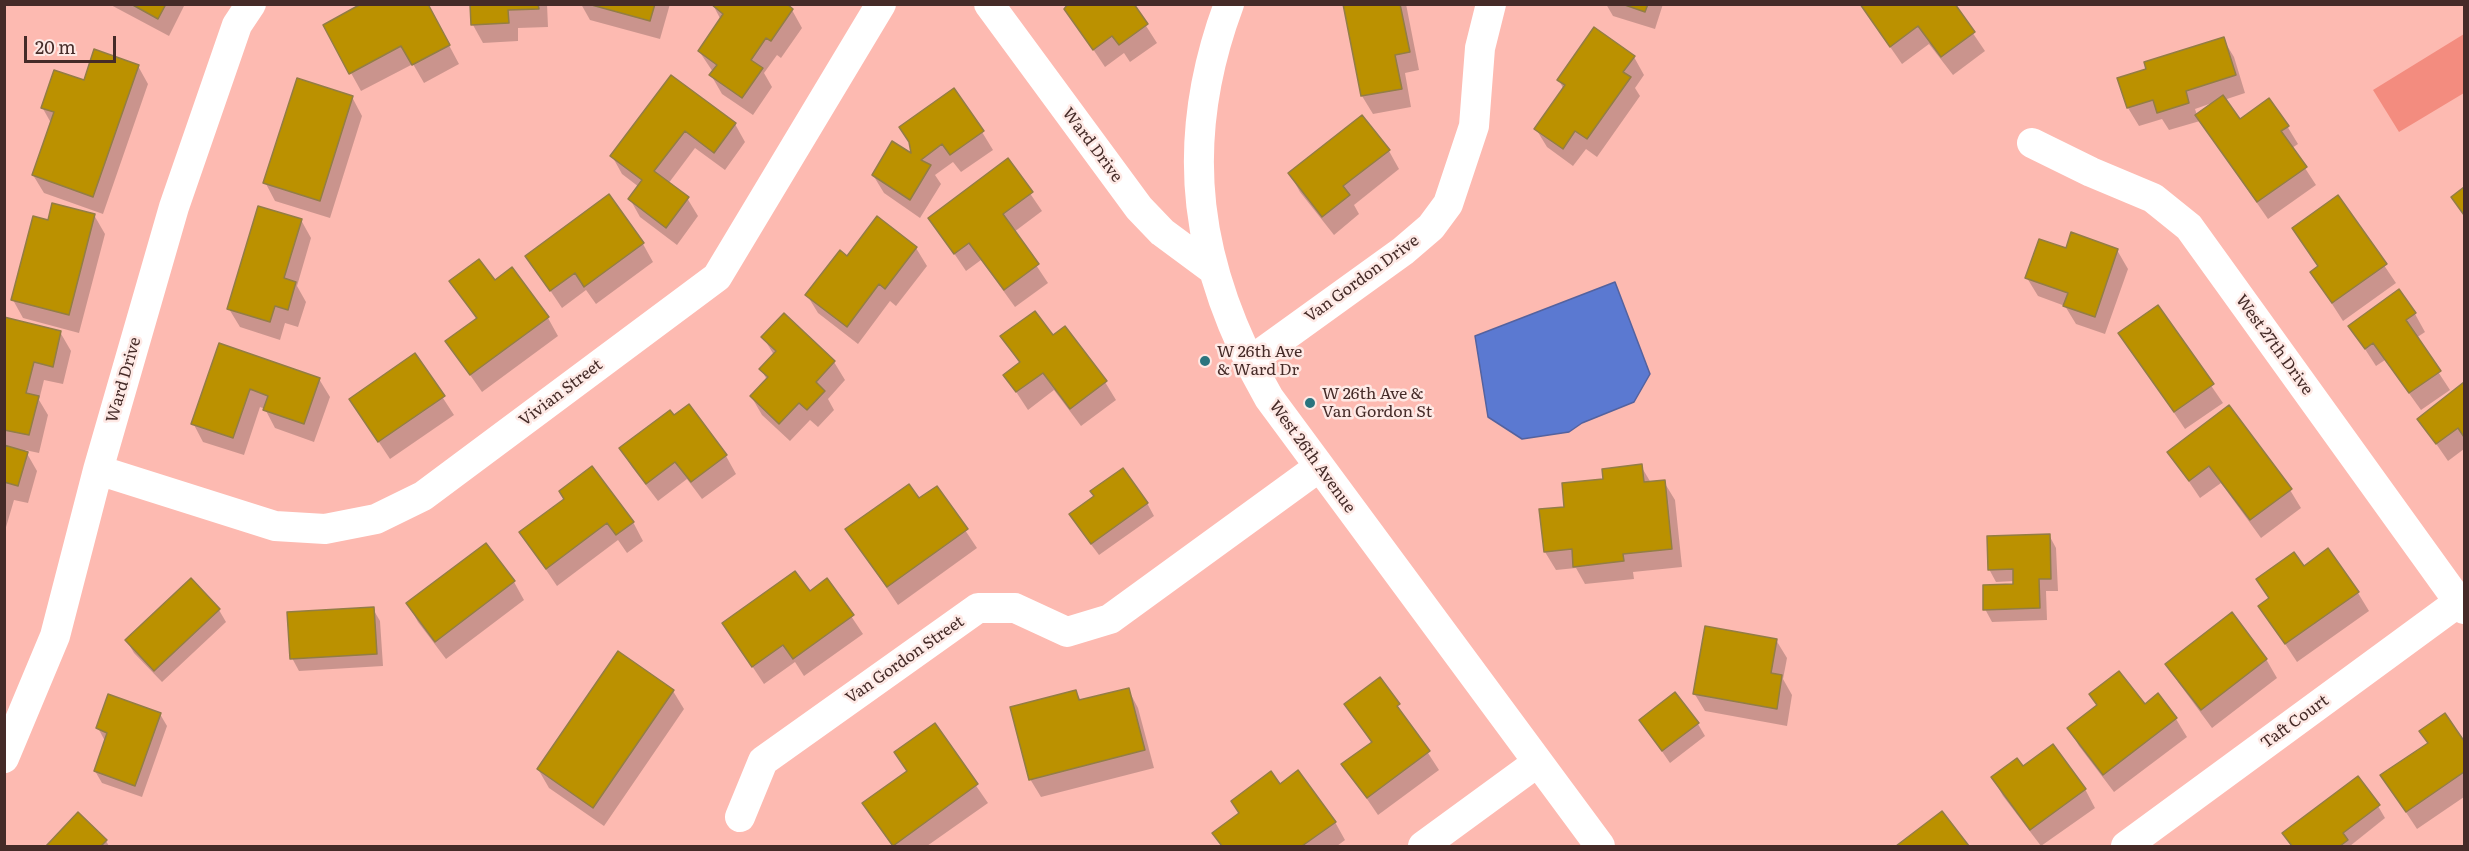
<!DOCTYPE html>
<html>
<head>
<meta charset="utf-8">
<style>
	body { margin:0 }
	#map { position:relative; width:2469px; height:851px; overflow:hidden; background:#fdbab1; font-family:Literata,serif }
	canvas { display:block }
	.frame { position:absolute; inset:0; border:6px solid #452b28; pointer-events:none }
	.scale { position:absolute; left:24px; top:36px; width:92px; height:27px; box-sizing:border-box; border:3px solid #452b28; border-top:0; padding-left:8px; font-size:18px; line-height:21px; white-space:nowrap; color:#452b28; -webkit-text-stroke:4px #fee9e5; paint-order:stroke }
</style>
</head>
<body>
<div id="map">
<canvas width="2469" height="851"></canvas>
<div class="frame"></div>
<div class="scale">20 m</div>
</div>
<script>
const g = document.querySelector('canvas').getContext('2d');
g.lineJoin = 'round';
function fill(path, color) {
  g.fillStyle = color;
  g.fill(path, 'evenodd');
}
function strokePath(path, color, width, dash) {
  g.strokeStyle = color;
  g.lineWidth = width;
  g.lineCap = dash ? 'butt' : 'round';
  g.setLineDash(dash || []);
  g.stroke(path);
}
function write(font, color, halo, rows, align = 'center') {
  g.font = font + ' Literata,serif';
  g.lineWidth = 5;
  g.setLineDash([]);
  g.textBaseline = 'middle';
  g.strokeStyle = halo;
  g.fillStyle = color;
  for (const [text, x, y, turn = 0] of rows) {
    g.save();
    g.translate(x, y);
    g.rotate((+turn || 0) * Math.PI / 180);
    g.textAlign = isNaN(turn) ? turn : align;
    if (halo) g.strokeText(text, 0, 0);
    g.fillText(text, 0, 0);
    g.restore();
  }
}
fill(new Path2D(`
	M2464,34V93L2399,132L2373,90Z`), '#f38c7f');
const water = new Path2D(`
	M1615,282L1650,374L1634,402L1582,423L1569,432L1522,439L1488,417L1475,336Z`);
fill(water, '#5b79d1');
strokePath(water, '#54629e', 1.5);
fill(new Path2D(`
	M109,4H185L169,36Z
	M427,4L459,64L424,83L413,64L361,91L325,26Z
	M472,4H547L548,27L518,28V41L483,43L473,25Z
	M581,4H670L660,39L590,20Z
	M1132,4L1157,43L1130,62L1124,53L1105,67L1066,9Z
	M1344,4H1406L1419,70L1405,73L1411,107L1373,114L1362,96Z
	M1606,4H1663L1655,29L1613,16Z
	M1953,4L1985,51L1953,75L1929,44L1902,64L1861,5Z
	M713,5L792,10L802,28L781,58L777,55L764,73L772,87L753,115L722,94L711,75L713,72L699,51L721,20Z
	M2223,39L2234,57L2245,93L2224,100L2240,121L2287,126L2298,144L2292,148L2316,185L2268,219L2200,121L2169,130L2162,119L2139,126L2128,108L2119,79L2147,70ZM2212,103L2197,115L2195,109Z
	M1634,57L1644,75L1635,88L1640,96L1597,157L1586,149L1573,166L1547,147L1536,129L1564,90L1559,80Z
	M138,66L148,84L103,214L44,193L33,175L51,123L42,107L85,82Z
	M672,77L735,124L745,142L725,170L695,148L668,184L687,198L698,216L677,245L640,217L630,199L639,187L622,174L612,156Z
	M352,97L362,116L330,218L275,201L265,182Z
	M1362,117L1389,151L1399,169L1354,205L1359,214L1334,235L1300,192L1290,174Z
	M982,132L993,150L961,172L953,162L935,175L941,184L920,218L884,193L873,175L914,156L911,145Z
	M1008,161L1042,211L1014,232L1048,283L1015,307L981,260L966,271L930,218Z
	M2338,197L2396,283L2343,321L2312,273L2319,267L2294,228Z
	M94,215L105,234L79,333L23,318L13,300L49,221Z
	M301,220L311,238L297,286L306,302L298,327L285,323L280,340L240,327L229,309Z
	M643,244L653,262L596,304L586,290L562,308L527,256Z
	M916,248L927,266L896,306L890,301L858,344L818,313L807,295L847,258Z
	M2067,250H2117L2128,269L2105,334L2076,324L2065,306L2038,296L2027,278Z
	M451,282H495L548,318L558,336L482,392L447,342L477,320Z
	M2157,307L2223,403L2185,429L2120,333Z
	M2415,314L2425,332L2416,338L2450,390L2421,410L2385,360L2376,366L2350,326Z
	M784,315L834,362L845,380L828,399L834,410L818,427L810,420L790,441L762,415L751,396L767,380L761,369L774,355L763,337Z
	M4,318L60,332L71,351L63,384L44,380L39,400L48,415L39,453L25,450L37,471L28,503L14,500L4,534Z
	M1002,337H1053L1105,382L1116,400L1081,426L1054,390L1028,410L1005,375L1020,364Z
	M220,345L319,379L330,397L314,442L275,428L265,409L260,407L244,455L203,442L193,423Z
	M415,355L454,415L390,459L351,400Z
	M2464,384V449L2448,461L2419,419Z
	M621,449L726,456L736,474L702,499L687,479L658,501L632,467Z
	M2169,452L2290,490L2301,508L2261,538L2221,483L2200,498Z
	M1641,466L1651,483L1664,482L1675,500L1682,567L1633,572L1634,579L1585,584L1576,568L1556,570L1545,552L1541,511L1565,508L1605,481Z
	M937,488L977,548L898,605L847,529L919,501Z
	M565,500L633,522L643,541L627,553L618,540L557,586L521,533Z
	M1147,503L1154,516L1099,555L1078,527Z
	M2049,535L2056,548L2058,591H2046L2047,620L1992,622L1985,609L2015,586V581L1996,582L1989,569Z
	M2303,568L2358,593L2369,611L2297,662L2260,606L2270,600L2258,580Z
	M827,580L863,634L804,676L795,662L764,684L724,624L809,593Z
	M514,582L524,600L446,659L418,622L408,604Z
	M373,609L380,621L383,666L299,671L292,658Z
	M219,610L226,622L162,682L134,653L127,641Z
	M1776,640L1787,658L1783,679L1792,695L1787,726L1705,711L1694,693Z
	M2266,659L2277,678L2212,728L2178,682L2167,664Z
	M1380,679L1439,770L1378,815L1343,764L1372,744L1346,704Z
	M1128,689L1138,708L1154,768L1041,797L1030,779L1076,691L1081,701Z
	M673,691L684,709L604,826L549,788L538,769Z
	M2144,706L2176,719L2187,737L2114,792L2079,746L2069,728Z
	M160,714L167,726L142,797L102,783L95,771L105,741L98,728Z
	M2445,715L2464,744V797L2417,829L2382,776L2429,744L2421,731Z
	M1641,721L1698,724L1705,736L1670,763Z
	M934,725L988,803L927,846H892L864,804L908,772L896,753Z
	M2023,769L2085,789L2095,808L2041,846L2003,796L1993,778Z
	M1280,786L1335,822L1345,840L1337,846H1222L1214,834Z
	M2378,806L2385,818L2350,846H2291L2284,833Z
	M1942,813L1967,846H1898Z
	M78,815L106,841L109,846H48Z`), '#0003');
const building = new Path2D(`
	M131,4H166L158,19Z
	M361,4H428L450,45L412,65L401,46L349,74L323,25Z
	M470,4H538L539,9L508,10L509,23L471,25Z
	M588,4H655L650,21Z
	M787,4L793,9L771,41L766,38L751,60L763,68L742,98L709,75L717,65L698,51L723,14L711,4Z
	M1068,4H1134L1148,24L1119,45L1112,36L1093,50L1064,9Z
	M1343,4H1400L1410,52L1395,55L1402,89L1361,96Z
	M1622,4H1648L1645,12Z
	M1860,4H1955L1975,32L1941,57L1918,26L1890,47Z
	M1594,27L1635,56L1623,72L1631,77L1587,139L1575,131L1563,149L1534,129L1565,85L1557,80Z
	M2224,37L2236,75L2186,91L2189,103L2157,113L2153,100L2127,108L2117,78L2146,69L2144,62Z
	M94,49L139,65L93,197L32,175L54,112L41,108L54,70L84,80Z
	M671,75L736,123L714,153L685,131L654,171L689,197L666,228L628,199L642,180L610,156Z
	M297,78L353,96L320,201L263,183Z
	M954,88L984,131L950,155L942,144L921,160L931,165L910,200L872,175L892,141L911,153L909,142L899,127Z
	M2223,95L2240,119L2269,98L2289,126L2281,131L2307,167L2257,202L2195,115Z
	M1362,115L1390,150L1343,186L1350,195L1322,217L1288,173Z
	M1008,158L1033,192L1003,214L1039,264L1004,290L969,243L954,254L928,218Z
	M2464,187V215L2451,197Z
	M609,194L644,243L584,287L575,273L550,291L525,256Z
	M2338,195L2387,264L2332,303L2310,272L2318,266L2292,228Z
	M52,203L95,214L69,315L11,300L33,216L48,220Z
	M258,206L302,219L284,278L296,282L288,310L275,306L270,322L227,309Z
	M877,216L917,247L885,289L879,284L847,327L805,295L840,250L847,256Z
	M2071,232L2118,249L2095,317L2063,306L2068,293L2025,278L2039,239L2066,248Z
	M479,259L495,280L512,267L549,317L470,375L445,341L477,318L449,281Z
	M2399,289L2416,313L2406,320L2441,371L2409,393L2373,343L2365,349L2348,326Z
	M2158,305L2214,384L2174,412L2118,333Z
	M1035,311L1053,335L1065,326L1107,381L1070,409L1043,373L1016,392L1003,375L1020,362L1000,336Z
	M784,313L835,361L816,382L825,391L807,410L799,403L779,424L750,396L768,377L759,369L776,351L761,337Z
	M4,317L61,331L53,367L34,362L26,393L39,396L29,435L4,430Z
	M219,343L320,378L304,424L263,410L268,396L250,389L233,438L191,424Z
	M415,353L445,396L378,442L349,399Z
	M2464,382V437L2458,428L2436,444L2417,419Z
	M689,404L727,455L691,482L675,462L646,484L619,448L670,410L674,415Z
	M2229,405L2292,489L2250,520L2209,466L2189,481L2167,452Z
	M4,445L28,452L18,486L4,482Z
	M1642,464L1644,482L1665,480L1672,549L1623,554L1624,561L1573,567L1572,549L1544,552L1539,509L1564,507L1562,483L1603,479L1602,469Z
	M592,466L634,522L616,535L607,523L546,569L519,532L564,499L559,491Z
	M1123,468L1148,503L1091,544L1069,514L1094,496L1090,491Z
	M909,484L919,498L937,486L968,529L887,587L845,529Z
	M2050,534L2051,579H2039L2040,608L1983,610V585L2013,584V569L1988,570L1987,536Z
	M486,543L515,581L435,642L406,603Z
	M2328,548L2359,592L2285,644L2258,606L2269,598L2256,579L2294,552L2304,566Z
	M795,571L810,591L827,578L854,615L793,659L783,645L752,667L722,623Z
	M191,578L220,609L154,671L125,640Z
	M374,607L377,654L290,659L287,612Z
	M2232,612L2267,659L2201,710L2165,664Z
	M1705,626L1777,639L1771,673L1782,675L1777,709L1693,694Z
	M618,651L674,690L593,808L537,769Z
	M2119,671L2145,704L2158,693L2177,718L2103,775L2067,728L2097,705L2089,694Z
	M1380,677L1400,704L1397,706L1430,751L1367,798L1341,764L1372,742L1344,704Z
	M1129,688L1145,750L1029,780L1010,707L1076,690L1079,700Z
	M1675,692L1699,723L1662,751L1639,720Z
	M108,694L161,713L135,786L94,771L107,733L96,728Z
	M2445,713L2464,741V772L2406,812L2380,775L2428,743L2419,731Z
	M935,723L978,784L893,846L862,803L907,771L894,752Z
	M2053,744L2086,789L2030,830L1991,777L2017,758L2023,766Z
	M1298,770L1336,822L1302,846H1222L1212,833L1239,813L1231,801L1271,771L1280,784Z
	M2358,776L2380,805L2343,833L2348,840L2340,846H2292L2282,833Z
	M1942,811L1969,846H1896Z
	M78,812L107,840L101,846H46Z`);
fill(building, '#bb9100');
strokePath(building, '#937d45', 1.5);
strokePath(new Path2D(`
	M989,4L1139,208L1162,232L1212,269
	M1229,4C1176,146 1195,269 1269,398L1600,846
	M2032,143L2091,172L2153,198L2189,227L2464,609
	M1249,362L1403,251L1431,227L1448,204L1474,126L1480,48L1491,4
	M98,470L275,526L325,529L376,519L423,496L717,277L881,4
	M4,758L55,636L98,470L174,207L237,25L251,4
	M740,817L763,761L978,608H1015L1067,632L1110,619L1319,467
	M1423,846L1538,762
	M2126,846L2464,598`), '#fff', 30);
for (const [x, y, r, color] of [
	[1205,361,6,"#2b747e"],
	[1310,403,6,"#2b747e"]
]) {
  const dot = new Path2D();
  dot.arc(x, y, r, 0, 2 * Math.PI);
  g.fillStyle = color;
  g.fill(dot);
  strokePath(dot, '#fee9e5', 2);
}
write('16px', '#452b28', '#fee9e5', [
	["Ward Drive",1092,145,53],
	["Van Gordon Drive",1362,279,-36],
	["West 27th Drive",2274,345,54],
	["Ward Drive",124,380,-74],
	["Vivian Street",561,393,-37],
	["West 26th Avenue",1312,457,54],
	["Van Gordon Street",905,660,-35],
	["Taft Court",2295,722,-36]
]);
write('16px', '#452b28', '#fee9e5', [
	["W 26th Ave",1217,352],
	["& Ward Dr",1217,370],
	["W 26th Ave &",1322,394],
	["Van Gordon St",1322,412]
], 'left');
</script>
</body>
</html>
